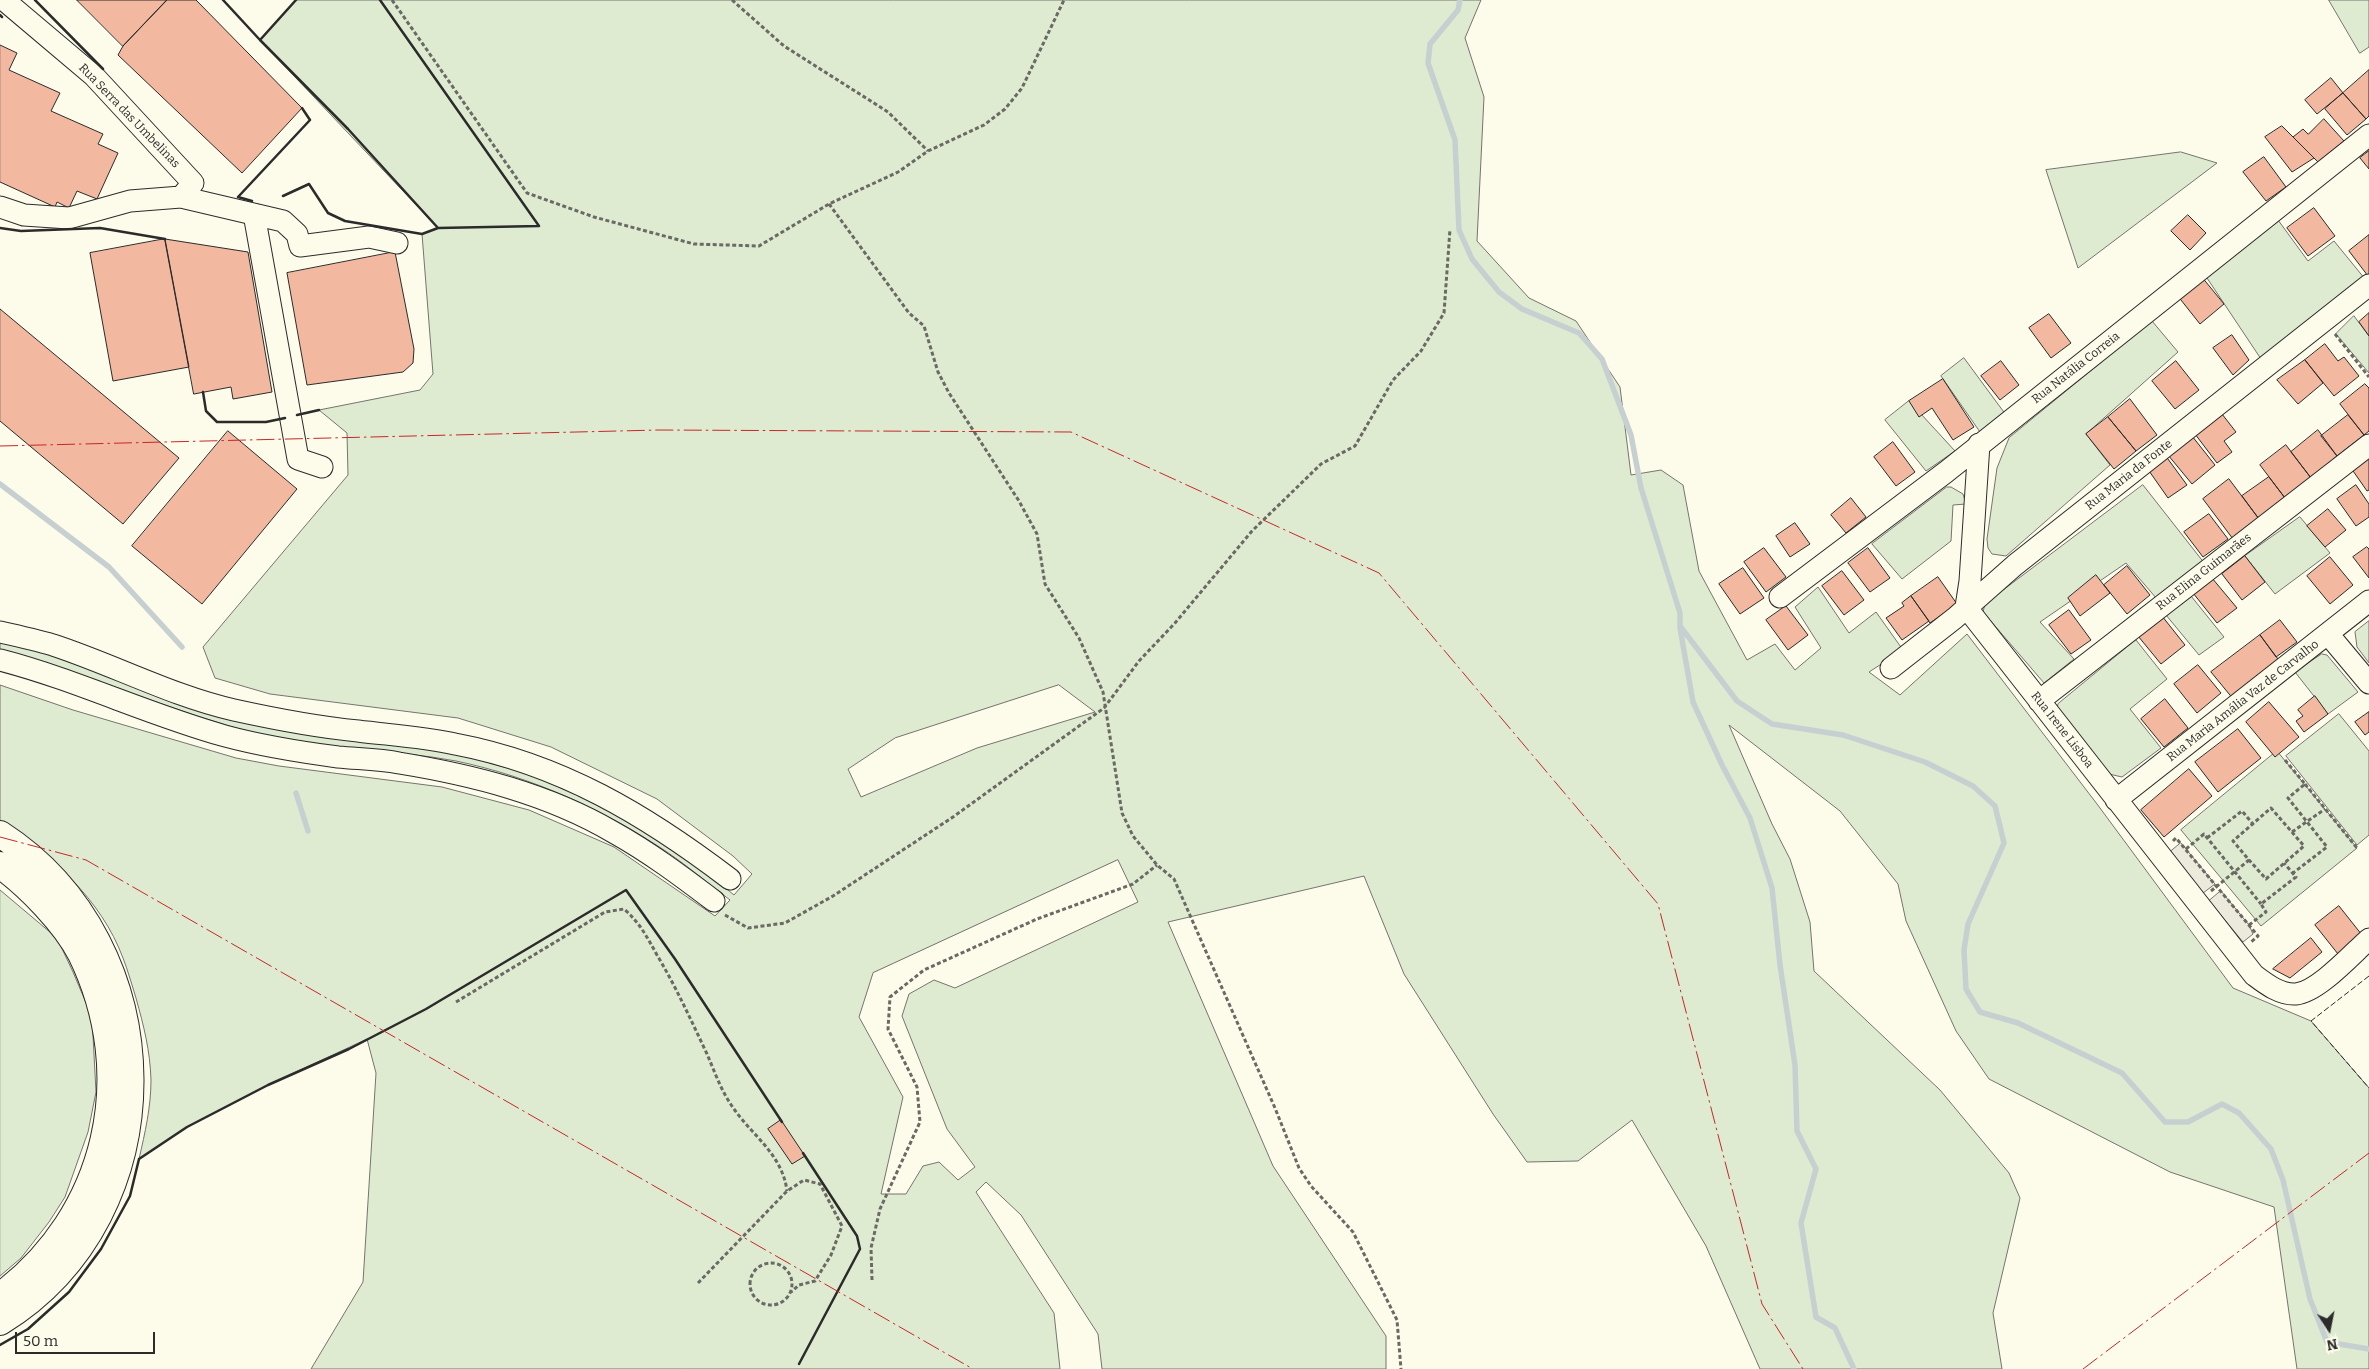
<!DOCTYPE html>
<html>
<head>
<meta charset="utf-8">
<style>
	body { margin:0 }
	#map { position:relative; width:2369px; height:1369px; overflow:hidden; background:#fdfbea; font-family:Bitter,serif }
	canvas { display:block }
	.north { position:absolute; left:2304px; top:1304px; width:50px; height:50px; -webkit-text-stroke:4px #fdfbea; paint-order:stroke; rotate:169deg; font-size:14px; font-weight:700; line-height:20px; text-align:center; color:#2b2b2b }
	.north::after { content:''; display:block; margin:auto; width:18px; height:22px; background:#2b2b2b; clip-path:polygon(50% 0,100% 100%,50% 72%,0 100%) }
	.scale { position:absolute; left:15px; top:1332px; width:140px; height:22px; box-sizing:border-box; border:2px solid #2b2b2b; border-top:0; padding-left:6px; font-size:15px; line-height:18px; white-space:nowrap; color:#2b2b2b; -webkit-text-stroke:4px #fdfbea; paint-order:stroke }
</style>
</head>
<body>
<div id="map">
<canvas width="2369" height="1369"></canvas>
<div class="north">N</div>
<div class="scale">50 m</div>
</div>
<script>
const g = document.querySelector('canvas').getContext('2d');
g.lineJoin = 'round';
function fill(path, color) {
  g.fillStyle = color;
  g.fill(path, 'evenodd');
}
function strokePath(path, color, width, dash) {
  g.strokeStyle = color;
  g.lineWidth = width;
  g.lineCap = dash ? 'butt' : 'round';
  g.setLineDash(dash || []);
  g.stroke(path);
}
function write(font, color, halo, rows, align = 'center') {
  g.font = font + ' Bitter,serif';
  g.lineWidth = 4;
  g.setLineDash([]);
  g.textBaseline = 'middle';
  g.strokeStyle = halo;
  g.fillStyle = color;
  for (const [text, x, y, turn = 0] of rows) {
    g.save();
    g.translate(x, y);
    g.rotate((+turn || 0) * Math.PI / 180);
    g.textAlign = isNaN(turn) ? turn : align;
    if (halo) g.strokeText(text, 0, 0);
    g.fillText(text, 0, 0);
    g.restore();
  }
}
const green = new Path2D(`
	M296,0H1481L1465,38L1484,97L1477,241L1529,298L1576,321L1620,387L1631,475L1661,470L1683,485L1699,571L1747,660L1775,644L1795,670L1821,648L1795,607L1818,587L1849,633L1876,612L1903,650L1869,672L1900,695L1967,634L2097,804L2233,988L2311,1021L2369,1088V1369H2297L2274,1207L2170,1172L1989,1079L1956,1031L1906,921L1898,884L1840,811L1729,725L1772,824L1790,859L1810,922L1814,971L1940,1090L2009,1173L2020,1198L1993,1313L2002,1369H1760L1706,1246L1632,1120L1578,1161L1527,1162L1493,1114L1404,974L1364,876L1168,922L1273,1166L1386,1336V1369H1102L1098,1334L1021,1215L986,1182L976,1192L1054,1313L1060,1369H311L363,1282L376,1073L367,1039L268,1085L187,1127L139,1159C145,1133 151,1107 151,1080C150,1050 144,1027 136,998C132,985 128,971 123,958C101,899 51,855 0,822V685L73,710L236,758L279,766L442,787L529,810L614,847L715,916L730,900C709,884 689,867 667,852C603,809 532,777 456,761C392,749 325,750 262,735C173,713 89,673 0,651V642L41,652L125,682L445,750L529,774L626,816L700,867L734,895L752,874L733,856L657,799L551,747L458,718L270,694L215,678L203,647L348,475L347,433L319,410L420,390L433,374L422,234L438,228L260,40ZM1059,685L1095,712L977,748L861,797L848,769L895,738ZM1118,860L1138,902L955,988L934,980L909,994L902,1016L947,1129L975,1167L958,1180L939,1162L923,1166L906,1194H881L903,1097L859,1017L873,973Z
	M2329,0H2369V47L2360,53Z
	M2181,152L2217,163L2078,268L2046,170Z
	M2278,220L2308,261L2334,241L2365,279L2261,359L2207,278Z
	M2354,316L2369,336V373L2336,334Z
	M2152,321L2178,352L2086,434L2110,465L2006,556L1992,554L1988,548L1987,539L1997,468L2009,438Z
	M1964,358L2006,415L1980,432L1941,376Z
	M1909,401L1955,451L1926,471L1885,420Z
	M2143,485L2205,564L2157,599L2126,563L2040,622L2074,659L2044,683L1983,612L1985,604Z
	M1947,487H1951L1963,494L1966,504L1953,505L1951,541L1902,579L1872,544Z
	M2300,517L2330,553L2275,594L2245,556Z
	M2191,596L2224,637L2199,655L2166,615Z
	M2369,621V663L2357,647L2355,632Z
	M2136,640L2167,679L2130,709L2161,748L2122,777L2109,774L2057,709L2058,704Z
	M2322,654L2327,655L2358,692L2328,714L2295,672Z
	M2339,714L2369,751V835L2357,845L2286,756Z
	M2277,751L2357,848L2261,926L2181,830Z
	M0,890L57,938L73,972L92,1017L96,1092L88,1132L65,1197L49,1222L21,1258L0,1276Z`);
fill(green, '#deebd1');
strokePath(green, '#74746e', 1);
const parking = new Path2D(`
	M2181,843L2215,884L2203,893L2170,852Z
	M2221,891L2249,925L2253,934L2243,942L2209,901Z`);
fill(parking, '#eceadb');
strokePath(parking, '#74746e', 1);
strokePath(new Path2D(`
	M1460,0L1458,10L1430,44L1428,63L1455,140L1459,230L1472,259L1499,292L1522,309L1579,333L1602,359L1631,435L1641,488L1680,613V626L1737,701L1772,724L1843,735L1925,762L1973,786L1995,806L2004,843L1968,924L1964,950L1966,989L1980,1012L2018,1023L2122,1073L2165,1122H2188L2222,1104L2239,1113L2271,1149L2283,1180L2310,1299L2327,1342L2369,1349
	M0,484L109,567L182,647
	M1680,628L1693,702L1722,765L1750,818L1772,888L1780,965L1795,1065L1797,1131L1816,1169L1801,1223L1816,1317L1835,1328L1854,1369
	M296,793L308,831`), '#c7d0d0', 5.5);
const building = new Path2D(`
	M77,0H167L123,46Z
	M167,0H196L302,108L242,173L118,55L123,46Z
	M0,45L17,53L9,70L60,93L51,111L103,134L98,144L118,153L97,199L77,191L69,208L57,202L55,207L0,182Z
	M2369,70V116L2366,119L2343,93Z
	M2331,78L2343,93L2317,114L2305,100Z
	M2343,93L2366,119L2347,135L2325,109Z
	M2324,119L2344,141L2318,162L2293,137L2303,129L2308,134Z
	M2282,126L2314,158L2292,172L2265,137Z
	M2369,151V169L2360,158Z
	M2264,157L2286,187L2266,201L2243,172Z
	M2314,208L2335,236L2308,256L2287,228Z
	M2188,215L2206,233L2190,250L2171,231Z
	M2369,235V276H2368L2349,251Z
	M165,239L248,252L272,392L233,399L231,387L194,394Z
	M165,239L189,367L113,381L90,253Z
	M395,252L414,349L413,363L403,372L307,385L287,273Z
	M2201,276L2224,304L2200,324L2177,295Z
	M0,309L179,458L123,524L0,421Z
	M2369,313V336L2359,322Z
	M2049,314L2071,343L2051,358L2029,328Z
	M2232,335L2249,360L2233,375L2213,348Z
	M2325,344L2338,361L2344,357L2359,376L2334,396L2305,360Z
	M2305,360L2323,383L2298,404L2277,380Z
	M2001,361L2019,385L2000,400L1981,376Z
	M2176,361L2199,390L2175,409L2152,381Z
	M1943,379L1974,427L1953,440L1932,408L1919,417L1909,401Z
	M2365,384L2369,388V431L2364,435L2340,404Z
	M2130,399L2157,435L2136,451L2108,417Z
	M2222,414L2236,432L2224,441L2232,452L2217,463L2195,434Z
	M2348,415L2364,435L2337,456L2321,436Z
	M2108,417L2136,451L2114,469L2086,434Z
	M2318,430L2337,456L2311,478L2291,452Z
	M228,431L297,489L202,604L132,546Z
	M2192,436L2215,465L2192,484L2168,455Z
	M1893,442L1915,472L1896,486L1874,457Z
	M2286,445L2311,478L2285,498L2260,465Z
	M2165,455L2187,485L2168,498L2147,468Z
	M2369,455V490L2367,491L2351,468Z
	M2269,477L2285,498L2259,519L2242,496Z
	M2229,479L2259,519L2233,539L2203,499Z
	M2356,485L2369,504V517L2356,526L2337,499Z
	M1851,498L1866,517L1846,533L1831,515Z
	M2328,509L2346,530L2325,547L2307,526Z
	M2209,514L2228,539L2203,557L2184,532Z
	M1795,523L1810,544L1790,557L1776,536Z
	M2367,547L2369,549V578L2353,557Z
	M1764,548L1786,577L1766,592L1744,562Z
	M1868,548L1890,578L1870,592L1848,563Z
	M2245,556L2265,582L2242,600L2222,574Z
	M2330,557L2353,585L2330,604L2307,576Z
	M2127,566L2150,595L2127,614L2104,585Z
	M1743,568L1764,598L1740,614L1719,584Z
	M1842,571L1864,600L1844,615L1822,586Z
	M2096,575L2110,593L2080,616L2068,598Z
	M1938,577L1957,604L1930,623L1911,596Z
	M2212,578L2237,608L2217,623L2193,593Z
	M1911,596L1929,621L1902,640L1886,618L1904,606L1902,603Z
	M1786,606L1808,635L1788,650L1766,620Z
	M2069,610L2091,640L2071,654L2049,625Z
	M2162,616L2185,645L2161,664L2138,636Z
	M2280,620L2297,642L2276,657L2260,635Z
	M2260,635L2281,663L2234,700L2211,672Z
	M2198,665L2221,693L2197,713L2174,684Z
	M2315,696L2328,714L2304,732L2296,721L2303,716L2298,710Z
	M2165,699L2188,728L2164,747L2141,719Z
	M2269,702L2299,737L2275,757L2246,722Z
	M2369,712V732L2365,735L2355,722Z
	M2238,729L2261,758L2218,792L2195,762Z
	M2189,769L2212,796L2164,837L2141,810Z
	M2339,906L2362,935L2338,954L2315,925Z
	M2311,938L2322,952L2290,978L2273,969Z
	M781,1120L805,1156L792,1164L768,1129Z`);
fill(building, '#f2b8a0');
strokePath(building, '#2b2b2b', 1);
const minor = new Path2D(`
	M4,0L94,76L193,183L181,197
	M0,207L24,215L69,218L130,201L181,197L283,221L297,234L300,246L369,237L397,243
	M254,214L298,459L322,467
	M1979,444L1970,581L1966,607L2254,975C2266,984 2280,995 2296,994C2318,992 2352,954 2369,939
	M1780,597L1946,472L2369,135
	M0,632C18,636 36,640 53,645C114,665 172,696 234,710C275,719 316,727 358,731C390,735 423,737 455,744C561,764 646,815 730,879
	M2328,634L2369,683
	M0,660C77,680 149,715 225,736C262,746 300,752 338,757C358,759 379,759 399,763C473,775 548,794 613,832C649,852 681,876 714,901
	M1891,668L1955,618L2015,565L2369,285
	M2039,701L2369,445
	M2116,800L2369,601`);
const major = new Path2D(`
	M0,834C172,945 176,1214 0,1322
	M0,865C28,885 65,923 81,954C140,1075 109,1215 0,1296`);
strokePath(minor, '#2b2b2b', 23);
strokePath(major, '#2b2b2b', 28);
strokePath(new Path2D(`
	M392,0L527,193L594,217L694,244L759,246L829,204L898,172L928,151L984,125L1005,109L1022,88L1064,0
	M732,0L784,46L888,112L928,151
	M829,204L909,313L924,326L938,372L949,393L1019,501L1037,534L1045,584L1079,638L1103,692L1122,813L1133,836L1157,865L1174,879L1275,1108L1299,1168L1311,1186L1353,1232L1397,1320L1401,1369
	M2335,334L2369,377
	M2285,760L2305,784L2288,798L2327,847L2293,873
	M2305,784L2357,848
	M2292,832L2325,809
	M2207,838L2242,811L2253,824
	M2173,841L2176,838L2258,936L2251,942
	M2186,849L2204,834L2261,904
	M2211,891L2249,860L2233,841L2271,808L2304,846L2266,879L2249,860
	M725,915L748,928L785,923L833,896L953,817L1104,708L1139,661L1175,623L1252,531L1321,464L1355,446L1393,380L1421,351L1444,313L1450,229
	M2249,925L2266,912L2261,904L2296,877L2284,863
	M456,1002L605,912L624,909C640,923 647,937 657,955C676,987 691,1020 707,1054C714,1070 720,1088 730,1103C749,1134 782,1152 787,1191
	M750 1284a21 21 0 1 1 42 0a21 21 0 1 1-42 0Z
	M872,1280L871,1248L880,1209L920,1122L917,1087L888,1029L890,997L924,970L1037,919L1133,884L1157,865
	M698,1283L787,1191L804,1180L820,1184L842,1226L831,1255L815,1281L799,1285L791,1292`), '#6a6964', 3, [4, 2.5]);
strokePath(minor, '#fdfbea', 21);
strokePath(major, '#fdfbea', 26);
strokePath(new Path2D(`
	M2369,976L2311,1021L2369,1088`), '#2b2b2b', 1, [6, 2.5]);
strokePath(new Path2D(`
	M35,0L103,69
	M223,0L260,40L296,0
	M380,0L539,226L438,228
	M0,15L2,17
	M260,40L348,129L438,228L422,234L345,221L328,213L309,184L283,196
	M252,201L238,197L310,120L302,108
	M0,228L21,231L100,228L165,239
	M203,392L206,411L217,422H266L285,418
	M297,415L319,410
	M0,1345L28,1329L69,1292L101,1249L130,1196L139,1159L187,1127L268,1085L349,1049L426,1009L626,890L675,959L782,1122
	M799,1364L860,1249L857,1236L803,1153`), '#2b2b2b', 2.5);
strokePath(new Path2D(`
	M0,446L659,430L1071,432L1379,573L1658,904L1762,1304L1803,1369
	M0,837L86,860L973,1369
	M2083,1369L2369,1153`), '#c62828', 1, [18, 4, 2.5, 4]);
write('12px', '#2b2b2b', '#fdfbea', [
	["Rua Serra das Umbelinas",129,116,46],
	["Rua Natália Correia",2076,368,-38],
	["Rua Maria da Fonte",2129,475,-38],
	["Rua Elina Guimarães",2204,572,-38],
	["Rua Maria Amália Vaz de Carvalho",2243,701,-38],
	["Rua Irene Lisboa",2062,730,52]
]);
</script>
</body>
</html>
